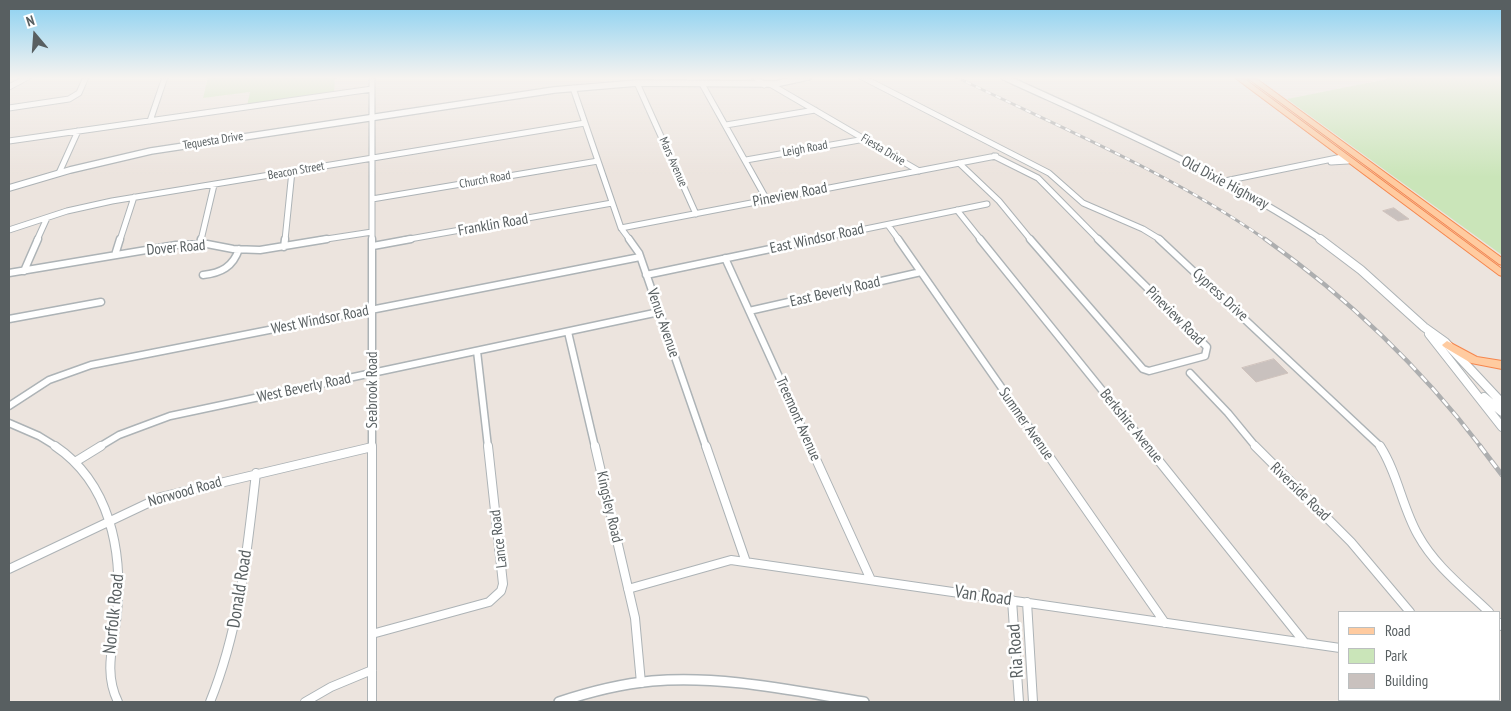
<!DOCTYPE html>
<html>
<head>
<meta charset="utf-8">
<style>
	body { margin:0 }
	#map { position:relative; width:1511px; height:711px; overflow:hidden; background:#ece4de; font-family:"PT Sans Narrow",sans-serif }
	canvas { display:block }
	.frame { position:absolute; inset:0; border:10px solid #585f61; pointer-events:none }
	.legend { position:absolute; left:1338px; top:611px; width:162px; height:90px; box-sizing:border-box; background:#fff; border:1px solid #bcbfc0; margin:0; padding:6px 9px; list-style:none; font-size:15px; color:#585f61 }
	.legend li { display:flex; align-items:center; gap:10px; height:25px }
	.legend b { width:25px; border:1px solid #bcbfc0 }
	.north { position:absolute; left:10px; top:10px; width:50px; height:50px; -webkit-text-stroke:4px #fff; paint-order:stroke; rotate:342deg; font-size:14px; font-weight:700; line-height:20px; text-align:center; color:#585f61 }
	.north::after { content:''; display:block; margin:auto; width:18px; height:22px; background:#585f61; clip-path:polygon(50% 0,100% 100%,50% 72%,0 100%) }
</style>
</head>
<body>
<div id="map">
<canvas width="1511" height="711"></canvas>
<div class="frame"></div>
<ul class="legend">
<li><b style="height:6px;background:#ffcba0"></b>Road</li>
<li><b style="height:14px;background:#cae5b9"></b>Park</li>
<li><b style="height:14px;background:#c9c1be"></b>Building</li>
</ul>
<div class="north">N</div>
</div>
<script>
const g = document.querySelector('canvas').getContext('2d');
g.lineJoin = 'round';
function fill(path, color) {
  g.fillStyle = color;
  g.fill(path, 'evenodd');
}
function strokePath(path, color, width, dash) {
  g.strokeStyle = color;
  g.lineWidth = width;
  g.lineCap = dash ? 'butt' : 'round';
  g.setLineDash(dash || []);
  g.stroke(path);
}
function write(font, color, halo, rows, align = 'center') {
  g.font = font + ' "PT Sans Narrow",sans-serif';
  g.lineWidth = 5;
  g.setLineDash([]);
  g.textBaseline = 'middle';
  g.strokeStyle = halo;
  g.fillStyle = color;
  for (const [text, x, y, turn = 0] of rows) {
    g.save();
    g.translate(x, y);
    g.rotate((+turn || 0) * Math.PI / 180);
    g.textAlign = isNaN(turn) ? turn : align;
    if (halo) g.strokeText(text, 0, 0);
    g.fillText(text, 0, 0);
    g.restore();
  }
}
fill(new Path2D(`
	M208,77H346L335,79L334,94L247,106L250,92L203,98Z
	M1397,77H1502V255L1287,99Z`), '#cae5b9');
const building = new Path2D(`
	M1394,208L1409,219L1398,221L1383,211Z
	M1274,359L1288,373L1256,382L1242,368Z`);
fill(building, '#c9c1be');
strokePath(building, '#d0c3bd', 1);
const minorFar2 = new Path2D(`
	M372,77V240
	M755,77L764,85
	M862,77L1049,173L1083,203L1143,229L1161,240
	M637,83L696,214
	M702,84L767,200
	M770,84L919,171
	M9,87L28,77
	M573,88L621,228L630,240
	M9,108L69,99L79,93L86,77
	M150,121L165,77
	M726,125L815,110
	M9,141L372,89
	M994,156L1038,178L1099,240
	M746,160L865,139
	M1331,162L1348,161
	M959,163L999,201L1031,240
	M59,173L78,131
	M1225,181L1342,157
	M372,199L598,161
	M957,210L981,240
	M888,225L899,240
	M621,228L996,156
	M9,230L67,211L112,201L585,123
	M37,240L47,218
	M120,240L134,197
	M201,240L214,185
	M285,240L292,171
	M320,240L372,232
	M404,240L612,203
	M812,240L987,204`);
const minorFar1 = new Path2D(`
	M372,239V447
	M629,239L639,253L706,447
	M898,239L1043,447
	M980,239L1148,447
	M1030,239L1143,369L1149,371L1205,356L1207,347L1098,239
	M1159,239L1381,447
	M200,244L201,239
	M373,246L411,239
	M284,247L285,239
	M115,255L120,239
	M725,258L811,447
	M24,271L38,239
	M9,273L176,245L207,244L233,249L260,250L327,239
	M203,275C221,273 233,267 239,249
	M646,275L818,239
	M749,311L921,272
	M9,319L101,302
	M568,332L595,447
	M477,351L488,447
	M1190,373L1228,413L1256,447
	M9,406L49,380L91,365L640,257
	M9,423L39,436L57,447
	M99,447L119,435L170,416L659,312
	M370,447H372`);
const minor = new Path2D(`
	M55,446C110,483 123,551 117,613C114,644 103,671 118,702
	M372,446V702
	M595,446L635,618L641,683
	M706,446L746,562
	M810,446L871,580
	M1042,446L1165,623
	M1147,446L1305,643
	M1255,446L1351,542L1410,612
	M1380,446C1398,474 1402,507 1418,535C1435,566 1464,588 1489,612
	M75,462L101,446
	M9,569L161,497L372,447
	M628,589L731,560L1340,648
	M1012,600L1019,702
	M1027,602L1033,702
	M1500,623L1502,626
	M372,634L489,602L501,591L503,584L488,446
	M1489,700L1490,702
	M210,702C240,628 247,552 256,473
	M305,702L331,687L372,670`);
const tertiaryFar2 = new Path2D(`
	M1004,77C1113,127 1222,173 1322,240
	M9,188L70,170L151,151L554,90L637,83L775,84L808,77`);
const tertiaryFar1 = new Path2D(`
	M1320,239L1361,270L1424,327L1445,342L1502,403
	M1429,334L1502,427
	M1484,397L1502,412`);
const tertiary = new Path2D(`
	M559,702C589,692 620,684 652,681C723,675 794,691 864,702`);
const primary = new Path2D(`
	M1234,77H1242L1502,269V276L1499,275Z
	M1246,77H1254L1502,258V265L1499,264Z
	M1447,341L1477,357L1502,361V369L1471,363L1444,347L1442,345Z`);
strokePath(minorFar2, '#adb3b6', 7);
strokePath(minorFar1, '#adb3b6', 9);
strokePath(minor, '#adb3b6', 10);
strokePath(tertiaryFar2, '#adb3b6', 8);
strokePath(tertiaryFar1, '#adb3b6', 10);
strokePath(tertiary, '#adb3b6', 12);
strokePath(primary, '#f6864d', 2);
strokePath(minorFar2, '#fff', 5);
strokePath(minorFar1, '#fff', 6);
strokePath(minor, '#fff', 8);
strokePath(tertiaryFar2, '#fff', 5.5);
strokePath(tertiaryFar1, '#fff', 8);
strokePath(tertiary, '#fff', 9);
fill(primary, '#ffcba0');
const railFar2 = new Path2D(`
	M956,77C1061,128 1171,173 1266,240`);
const railFar1 = new Path2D(`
	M1265,239C1347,297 1420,367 1481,447`);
const rail = new Path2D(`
	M1480,446L1502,475`);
strokePath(railFar2, '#adaeaf', 3);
strokePath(railFar1, '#adaeaf', 4.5);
strokePath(rail, '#adaeaf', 5);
strokePath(railFar2, '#fff', 2, [5.5]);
strokePath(railFar1, '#fff', 2.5, [8]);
strokePath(rail, '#fff', 3, [9]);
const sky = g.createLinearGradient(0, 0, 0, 177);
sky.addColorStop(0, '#89d0f1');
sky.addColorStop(0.44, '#f6f3f0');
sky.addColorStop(1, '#f6f3f000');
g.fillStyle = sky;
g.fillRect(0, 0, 1511, 177);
write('12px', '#585f61', '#fff', [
	["Tequesta Drive",213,141,-9],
	["Leigh Road",805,149,-10],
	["Fiesta Drive",883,150,31],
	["Mars Avenue",673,162,66],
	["Beacon Street",296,171,-10],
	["Church Road",485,180,-10]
]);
write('15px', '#585f61', '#fff', [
	["Old Dixie Highway",1225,183,28],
	["Pineview Road",790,195,-11],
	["Franklin Road",493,225,-10],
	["East Windsor Road",817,239,-12],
	["Dover Road",176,248,-5],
	["East Beverly Road",835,292,-13],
	["Cypress Drive",1220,295,43],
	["Pineview Road",1175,316,45],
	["West Windsor Road",320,320,-11],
	["Venus Avenue",663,323,71],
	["West Beverly Road",304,388,-12],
	["Seabrook Road",373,390,-90],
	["Treemont Avenue",798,419,66],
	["Summer Avenue",1026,424,55],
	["Berkshire Avenue",1131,426,51],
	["Norwood Road",185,492,-16],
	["Riverside Road",1300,492,44],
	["Kingsley Road",609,507,77],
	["Lance Road",499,539,-97]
]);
write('18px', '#585f61', '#fff', [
	["Donald Road",240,589,-81],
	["Van Road",983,596,8],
	["Norfolk Road",114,614,-84],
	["Ria Road",1016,651,-94]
]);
</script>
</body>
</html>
